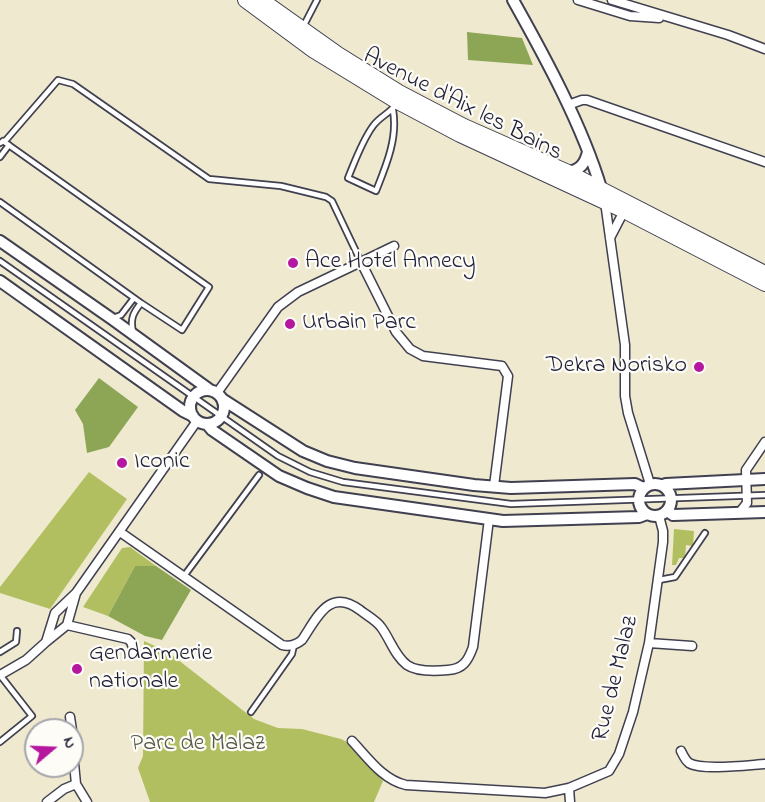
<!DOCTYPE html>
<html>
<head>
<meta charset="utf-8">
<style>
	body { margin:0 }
	#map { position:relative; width:765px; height:802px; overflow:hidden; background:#efeacf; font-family:"Indie Flower",sans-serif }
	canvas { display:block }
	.north { position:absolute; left:24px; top:718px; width:60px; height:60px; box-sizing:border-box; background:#fdfcf7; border:2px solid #a5a5ac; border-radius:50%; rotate:71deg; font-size:16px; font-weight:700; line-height:24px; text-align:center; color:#22223b }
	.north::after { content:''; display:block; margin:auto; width:21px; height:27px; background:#b5179e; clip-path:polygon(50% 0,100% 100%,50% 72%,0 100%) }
</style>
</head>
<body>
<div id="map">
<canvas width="765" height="802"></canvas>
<div class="north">N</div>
</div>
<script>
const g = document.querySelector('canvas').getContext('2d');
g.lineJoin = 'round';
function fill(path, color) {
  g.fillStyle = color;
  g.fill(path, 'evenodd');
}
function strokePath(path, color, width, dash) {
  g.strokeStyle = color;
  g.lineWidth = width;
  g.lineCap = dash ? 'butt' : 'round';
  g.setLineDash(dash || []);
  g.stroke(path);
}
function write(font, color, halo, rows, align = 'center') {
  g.font = font + ' "Indie Flower",sans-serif';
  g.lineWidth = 4.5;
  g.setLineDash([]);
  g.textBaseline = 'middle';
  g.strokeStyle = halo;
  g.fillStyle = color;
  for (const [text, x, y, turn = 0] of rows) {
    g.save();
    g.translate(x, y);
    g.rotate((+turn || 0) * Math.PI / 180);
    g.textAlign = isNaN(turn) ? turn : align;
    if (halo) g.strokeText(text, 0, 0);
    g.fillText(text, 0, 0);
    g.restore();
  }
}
fill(new Path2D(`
	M89,472L127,499L50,609L0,593V587Z
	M674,529L694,531L693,546L686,545L685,558H679L676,565H672Z
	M130,547L156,566H135L108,616L83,607L122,548Z
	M144,641L168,652L254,719L278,728L302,729L341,739L349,743L383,781L374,802H150L138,768L143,756Z`), '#b2bf60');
fill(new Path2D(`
	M467,32L522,38L533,65L468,60Z
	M99,378L138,407L109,447L87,453L83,424L75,410Z
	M135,566H156L191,590L162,640L145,636L108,616Z`), '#8da656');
const service = new Path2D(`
	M303,27L317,0
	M393,110C398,138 386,166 376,191L348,178C355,161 362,141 373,126C380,116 391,113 397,103
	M3,141L209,287L182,330L141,303C133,313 130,319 133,332
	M0,143L6,140L58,80L73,84L209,179L281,186L326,197L332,201L361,262
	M0,157L9,145
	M0,202L141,303
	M0,261L278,456L310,472L343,482L511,504L765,495
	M113,318L121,315L134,298
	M184,576L259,475
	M659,580L675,577L705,533
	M0,652L16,642L17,631
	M251,712L292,654L294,645
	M0,742L32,716L0,675`);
const minor = new Path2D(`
	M578,0L630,16L659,18
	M612,0L728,35L765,49
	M568,105L582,100H587L765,162
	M605,202L625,345V396L628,413L650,484
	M610,238L624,211
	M361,262L394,246
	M217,393L278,307L298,292L361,262L396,332L410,349L423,356L502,366L508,376L494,486
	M740,512L747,503L746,470L765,442
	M120,532L282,645C290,647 296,645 302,640C317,618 329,587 360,610C366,615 376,620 381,627C390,639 395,656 407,665C417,672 437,671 448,670C463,669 468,661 473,647L489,519
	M76,593L67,625L46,642L55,613L76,593L197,421
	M67,625L128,639L131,642L135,653
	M649,643L692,646
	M0,675L26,660L46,642
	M70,717L72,730
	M352,741C368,758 383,780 406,785L545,793L569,788L609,771L619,754L633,712L649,643L663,542V531L659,516
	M72,742L76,784L87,802
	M681,751C683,755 685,760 689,763C702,771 749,765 765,764
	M569,788L570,802
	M47,802L64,789L76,784`);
const tertiary = new Path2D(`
	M513,0C545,57 582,125 601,188
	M568,172C581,170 585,163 588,152
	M0,241L112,319L210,390
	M0,281L183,411L193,416
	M190 407a17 17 0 1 1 34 0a17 17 0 1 1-34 0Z
	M222,399L303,451L327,461L355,468L474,485L511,488L635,484L643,488
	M207,424L212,430L279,476L307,488L334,497L503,521L639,517L647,514
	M639 500a16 16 0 1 1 32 0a16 16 0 1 1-32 0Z
	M663,485L666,484L765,479
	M667,511L673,515L765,512`);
const primary = new Path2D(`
	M245,0L314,51L394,100L460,135L624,211L765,284
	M262,0L338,54L399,92L464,126L568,172L765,273`);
strokePath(service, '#414051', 8);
strokePath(minor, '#414051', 11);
strokePath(tertiary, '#414051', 14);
strokePath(primary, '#414051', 16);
strokePath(service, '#fff', 4.5);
strokePath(minor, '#fff', 8);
strokePath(tertiary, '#fff', 10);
strokePath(primary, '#fff', 14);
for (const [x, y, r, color] of [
	[293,263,6,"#b5179e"],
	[290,324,6,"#b5179e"],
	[699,367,6,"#b5179e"],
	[122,463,6,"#b5179e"],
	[77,669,6,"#b5179e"]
]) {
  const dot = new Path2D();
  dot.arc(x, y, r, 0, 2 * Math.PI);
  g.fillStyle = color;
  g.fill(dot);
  strokePath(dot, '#fdfcf7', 2);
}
write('24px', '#22223b', '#fdfcf7', [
	["Avenue d'Aix les Bains",462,106,27],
	["Rue de Malaz",617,679,-76]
]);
write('24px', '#22223b', '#fdfcf7', [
	["Ace Hotel Annecy",305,263],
	["Urbain Parc",302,324],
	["Dekra Norisko",687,367,"right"],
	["Iconic",134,463],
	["Gendarmerie",89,655],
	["nationale",89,683]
], 'left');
write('24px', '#545948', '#fdfcf7', [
	["Parc de Malaz",198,745]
]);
</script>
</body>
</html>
